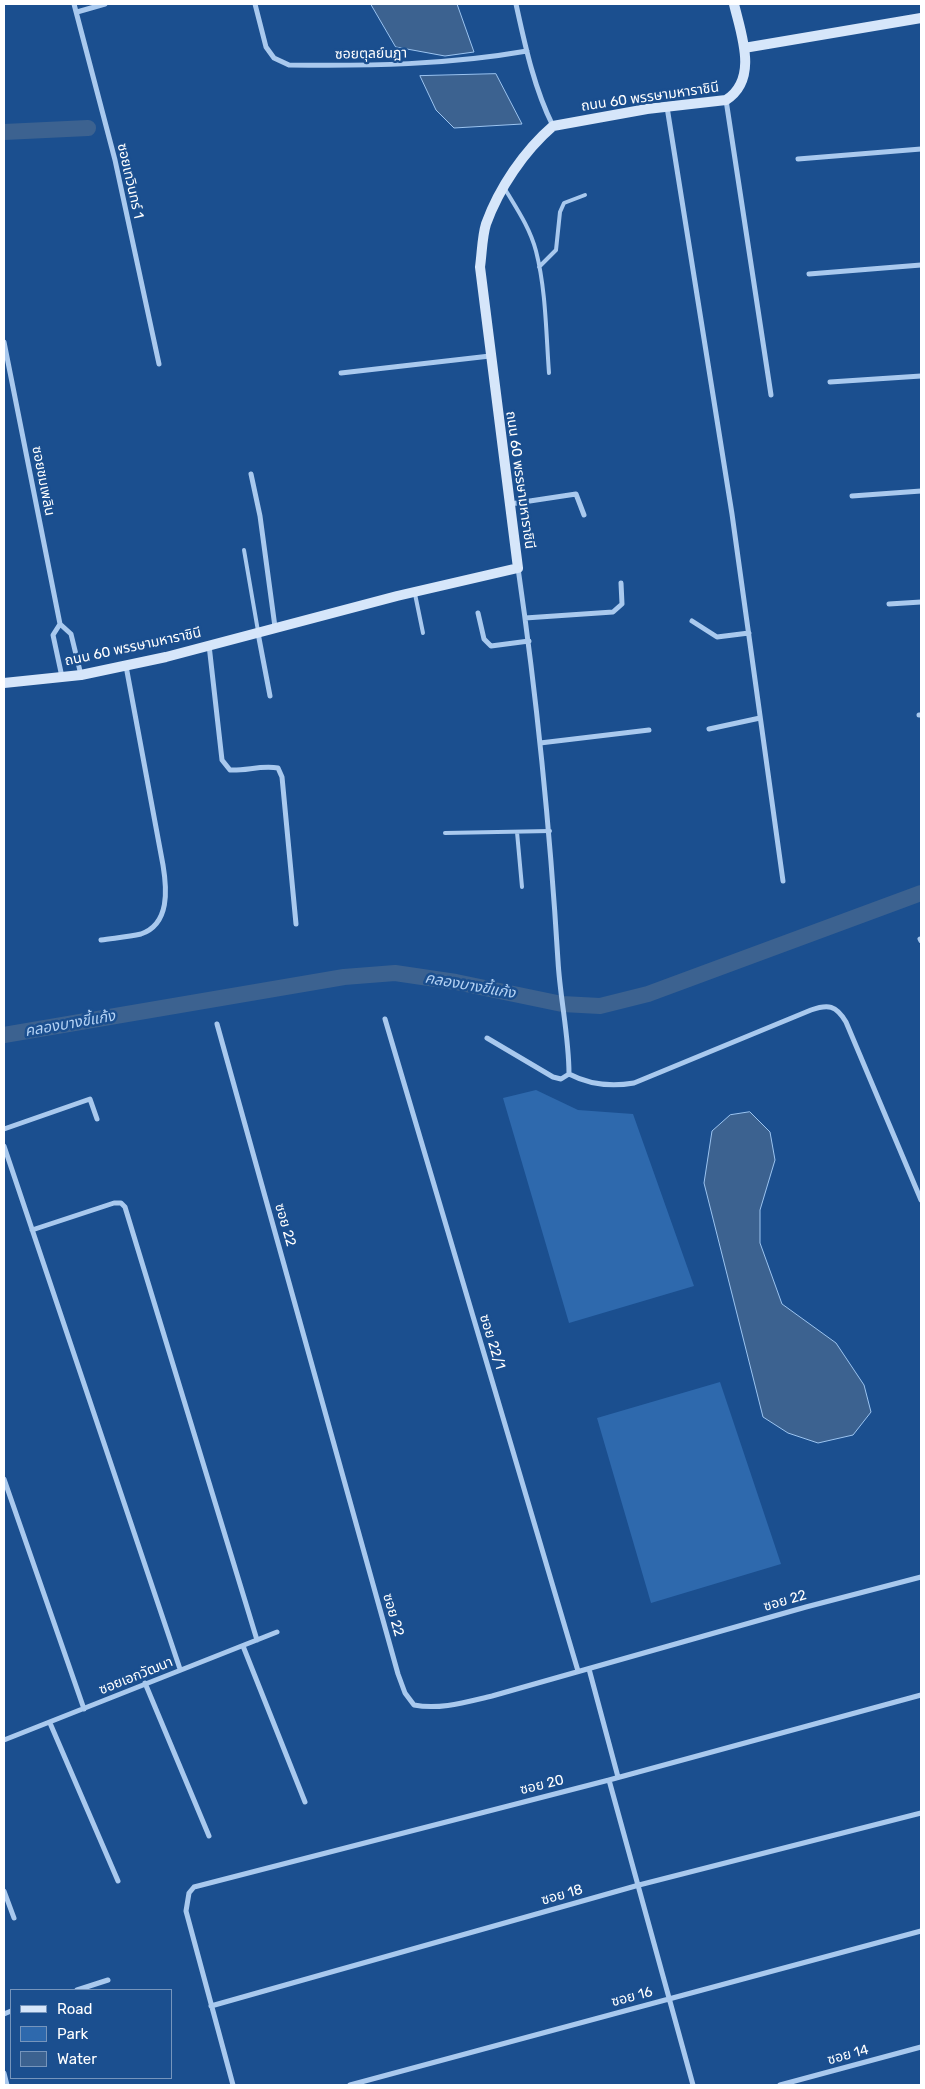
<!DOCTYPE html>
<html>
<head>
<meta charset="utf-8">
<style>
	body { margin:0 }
	#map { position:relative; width:925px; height:2089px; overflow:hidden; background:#1b4f8f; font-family:Rubik,sans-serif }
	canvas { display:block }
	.frame { position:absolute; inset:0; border:5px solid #fff; pointer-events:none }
	.legend { position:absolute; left:10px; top:1989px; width:162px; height:90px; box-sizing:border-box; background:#1b4f8f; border:1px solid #7695bc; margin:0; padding:6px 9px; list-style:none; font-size:15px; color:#fff }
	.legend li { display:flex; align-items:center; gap:10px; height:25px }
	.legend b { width:25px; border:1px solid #7695bc }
</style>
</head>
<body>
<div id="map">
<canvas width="925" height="2089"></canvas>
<div class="frame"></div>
<ul class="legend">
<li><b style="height:6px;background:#d6e6fa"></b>Road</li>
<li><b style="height:14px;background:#2e69ad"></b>Park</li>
<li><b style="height:14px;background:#3c6290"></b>Water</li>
</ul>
</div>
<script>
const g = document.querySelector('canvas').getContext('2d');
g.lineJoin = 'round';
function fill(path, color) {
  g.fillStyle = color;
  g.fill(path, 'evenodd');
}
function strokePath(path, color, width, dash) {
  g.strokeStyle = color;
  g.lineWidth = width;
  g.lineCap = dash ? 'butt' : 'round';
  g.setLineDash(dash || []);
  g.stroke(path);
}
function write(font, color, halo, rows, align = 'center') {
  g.font = font + ' Rubik,"Noto Sans Thai",sans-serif';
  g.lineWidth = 5;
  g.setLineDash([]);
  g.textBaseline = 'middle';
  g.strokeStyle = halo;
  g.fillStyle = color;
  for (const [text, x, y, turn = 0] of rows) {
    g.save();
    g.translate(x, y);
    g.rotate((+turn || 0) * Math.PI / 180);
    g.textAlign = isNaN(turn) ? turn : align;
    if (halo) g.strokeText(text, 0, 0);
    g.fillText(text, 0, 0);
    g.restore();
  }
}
fill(new Path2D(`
	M536,1090L578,1110L633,1114L694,1286L569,1323L503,1098Z
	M720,1382L781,1564L651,1603L597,1418Z`), '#2e69ad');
const water = new Path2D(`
	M371,4H457L474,52L445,56L396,47Z
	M496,74L522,124L454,128L436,110L420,76Z
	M750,1112L770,1132L775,1160L760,1210V1243L782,1304L836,1343L864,1385L871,1412L853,1435L818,1443L788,1433L763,1417L704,1183L712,1131L730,1115Z`);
fill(water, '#3c6290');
strokePath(water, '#9cc4f0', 1);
strokePath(new Path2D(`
	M4,132L88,128
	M4,1035L344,977L395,973L456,982L562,1004L600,1006L648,994L921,893`), '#3c6290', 16);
strokePath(new Path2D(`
	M505,189C517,209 530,228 536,251C546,290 546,333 549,373
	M539,267L556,250L560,212L564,203L585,195
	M244,550L258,631
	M415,594L423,633
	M517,832L522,887
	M445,833L550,831`), '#a9c9ee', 4);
strokePath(new Path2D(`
	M74,4L115,160L159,364
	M255,4L266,47L274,58L289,65C370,66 447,65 527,51
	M516,4C525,45 534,88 553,126
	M77,12L105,4
	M726,100L771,395
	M667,107L732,514L783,881
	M798,159L921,149
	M809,274L921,265
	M4,342L60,624L71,634L81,675
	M341,373L490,356
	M830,382L921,376
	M251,474L260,516L275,627
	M852,496L921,491
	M510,504L576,494L584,515
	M889,604L921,602
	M478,613L484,639L491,646L529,641
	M525,618L613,612L622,604L621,583
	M692,621L717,637L749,633
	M60,624L53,635L62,677
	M258,633L270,696
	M209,645L222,760L230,770C246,771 261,765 278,768L282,777L296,924
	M919,715H921
	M709,729L760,718
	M540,743L649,730
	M920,939L921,941
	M101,940C114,938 128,937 141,934C170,924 167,889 163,865L126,666
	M385,1019L578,1671
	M217,1024L398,1674L405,1693L414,1705C440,1710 466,1702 492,1696L806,1607L921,1577
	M487,1038L553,1077L561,1079L569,1074C569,1036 560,998 558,961C550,829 537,699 518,568
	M569,1074C590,1085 611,1087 634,1083L811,1010C828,1004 836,1005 846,1022L921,1200
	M4,1129L90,1099L97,1119
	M4,1146L180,1669
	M32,1230L114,1203H121L125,1207L257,1640
	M4,1479L84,1709
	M243,1646L305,1802
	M589,1669L618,1777
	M145,1683L209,1836
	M50,1723L118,1881
	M4,1740L277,1632
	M609,1780L693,2085
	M4,1891L14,1918
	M77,1990L108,1980
	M211,2006L639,1885L921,1813
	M4,2014L11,2011
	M4,2073L7,2085
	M233,2085L186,1911L189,1893L194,1887L609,1780L921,1695
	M350,2085L921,1931
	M780,2085L921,2047`), '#a9c9ee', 5);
strokePath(new Path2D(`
	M744,48L921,18
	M4,683L81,675L166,657L397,596L518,568L480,267C482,253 482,237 486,224C499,188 524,151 553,126L647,109L726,100C759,79 741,34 734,4`), '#d6e6fa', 10);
write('14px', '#fff', '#1b4f8f', [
	["ซอยตุลย์นฎา",371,54,-1],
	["ถนน 60 พรรษามหาราชินี",650,97,-8],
	["ซอยเทวินทร์ 1",130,181,77],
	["ถนน 60 พรรษามหาราชินี",520,480,82],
	["ซอยชมเพลิน",43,481,79],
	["ถนน 60 พรรษามหาราชินี",133,647,-12],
	["ซอย 22",285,1225,74],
	["ซอย 22/1",492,1342,73],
	["ซอย 22",785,1601,-16],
	["ซอย 22",393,1615,74],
	["ซอยเอกวัฒนา",136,1676,-22],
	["ซอย 20",542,1785,-14],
	["ซอย 18",562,1895,-16],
	["ซอย 16",632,1997,-15],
	["ซอย 14",848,2055,-15]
]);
write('italic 15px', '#b5d3f5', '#1b4f8f', [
	["คลองบางขี้แก้ง",470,986,10],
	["คลองบางขี้แก้ง",70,1024,-10]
]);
</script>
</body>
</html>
